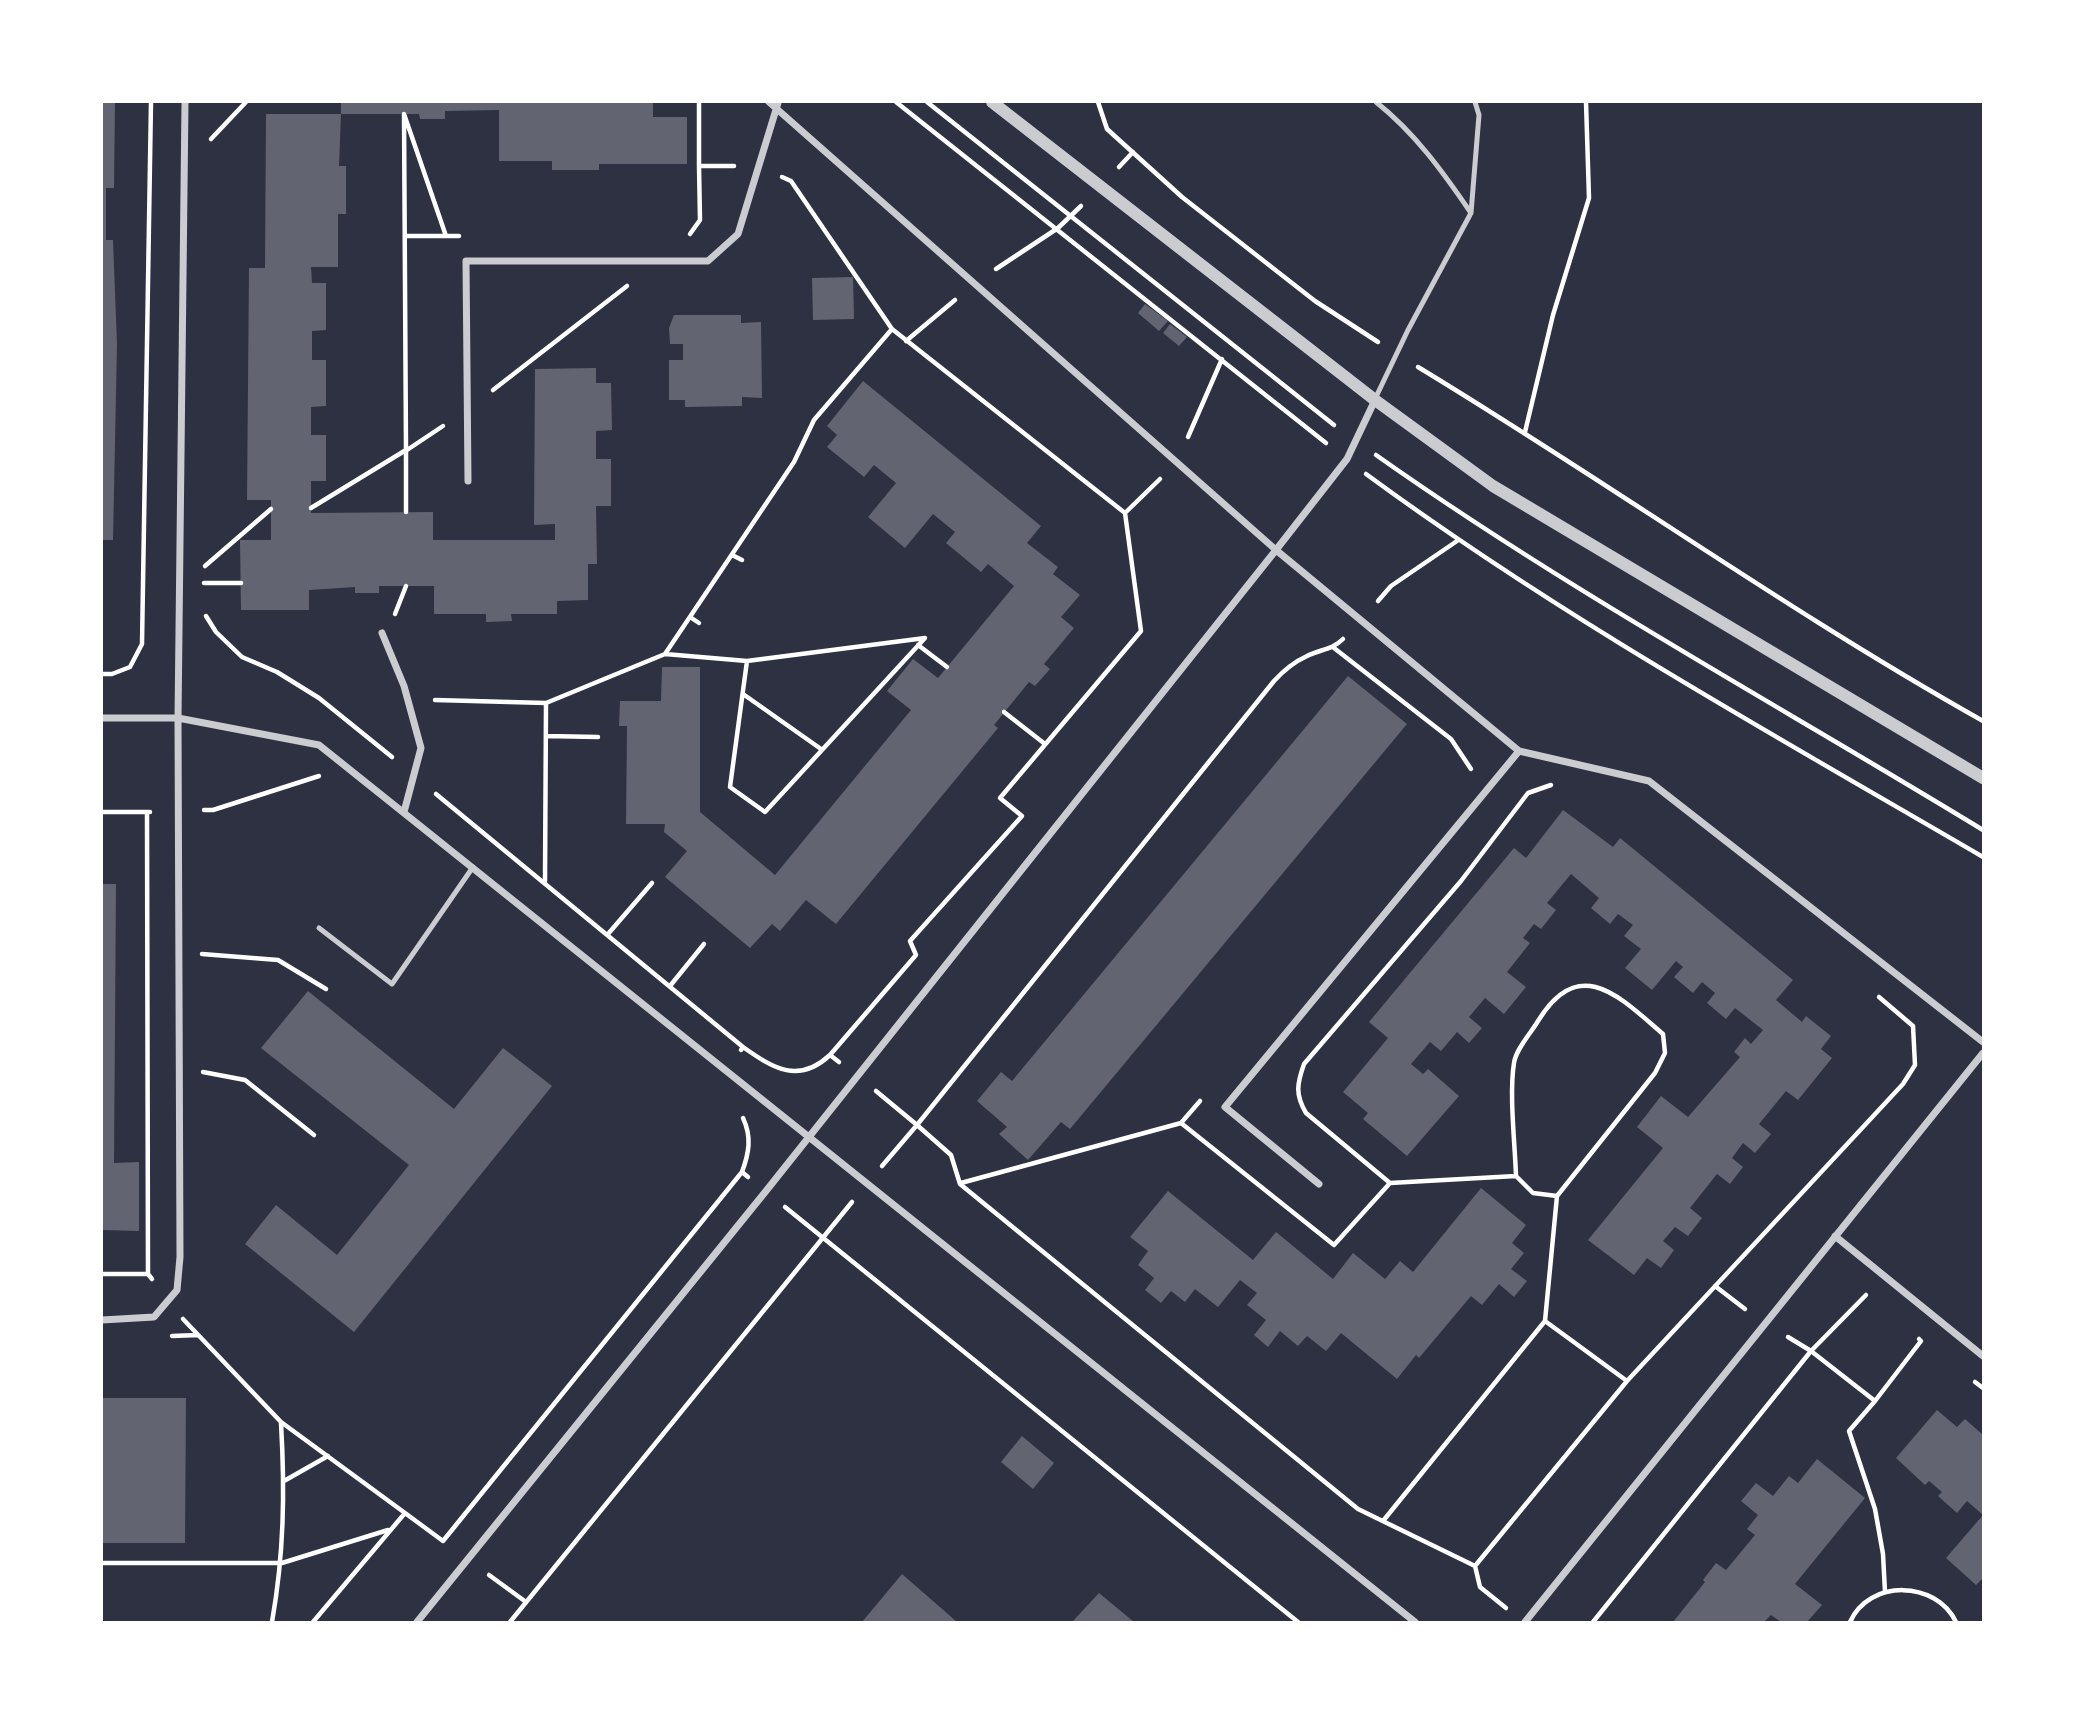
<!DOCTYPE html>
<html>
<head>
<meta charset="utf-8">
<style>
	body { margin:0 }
	#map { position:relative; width:2085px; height:1724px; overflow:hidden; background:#2d3142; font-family:"PT Sans",sans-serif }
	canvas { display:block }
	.frame { position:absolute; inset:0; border:103px solid #fff; pointer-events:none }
</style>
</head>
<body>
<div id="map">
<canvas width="2085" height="1724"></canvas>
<div class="frame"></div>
</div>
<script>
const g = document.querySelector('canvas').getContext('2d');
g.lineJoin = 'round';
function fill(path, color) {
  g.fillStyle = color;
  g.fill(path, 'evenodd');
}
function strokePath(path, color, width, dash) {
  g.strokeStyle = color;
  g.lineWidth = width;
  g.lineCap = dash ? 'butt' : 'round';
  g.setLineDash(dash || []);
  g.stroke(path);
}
fill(new Path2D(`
	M102,102H115L114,188H106V240H113L117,344L113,540H102Z
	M341,102H653V117H687V164H599V170H552V161H499V110L445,111V119H420L419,114H341L339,166H346V214H338V267H311L312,283H326V330L312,331V360H326V406L311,407V435H326V481H311V513L433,512V540H555V524L534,525L535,369L596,368V383H611L612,430L596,431V459H611V506H596L597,564H588V600L557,601V614H511L512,621L486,622V614H434V586H379V593H355V587L309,590V610H241L240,540H271V500H247L249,268H265L266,114H341Z
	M853,277L854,319L813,320L812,278Z
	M1145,304L1168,321L1159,331L1138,313Z
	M674,315H741V323L761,322L762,398L742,397V406L685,407V400H669V360H683V344H670L669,328Z
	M1170,324L1187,337L1179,346L1163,333Z
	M863,381L1041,526L1027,543L1058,567L1053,574L1080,595L1061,617L1074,628L1044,664L1050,669L1035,686L1029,682L994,725L998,728L836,924L806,900L780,931L772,924L750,948L665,877L687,851L664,832L665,824H626L627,726H619L620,701H661L662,667H700V812L775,875L911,710L887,691L913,659L938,678L1014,586L988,564L981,572L946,543L955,532L933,514L905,548L868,517L896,483L874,465L864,477L827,447L837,435L827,426Z
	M1348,676L1407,724L1070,1129L1061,1122L1028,1160L999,1134L1007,1127L977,1101L1001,1072L1012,1081Z
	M1563,810L1613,847L1620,838L1793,980L1776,1000L1802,1022L1806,1016L1831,1036L1821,1049L1832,1058L1798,1100L1786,1091L1759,1124L1771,1134L1755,1153L1743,1143L1732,1158L1743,1167L1730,1184L1717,1174L1690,1208L1702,1218L1688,1236L1675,1227L1663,1241L1674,1250L1661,1268L1647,1258L1634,1275L1588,1240L1663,1148L1637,1127L1661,1096L1688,1117L1740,1057L1734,1052L1745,1038L1751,1044L1763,1030L1735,1008L1726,1019L1707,1003L1715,993L1702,982L1693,993L1674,977L1683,967L1676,961L1652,990L1625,968L1641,949L1624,936L1633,925L1618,914L1610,924L1591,908L1599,898L1571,874L1547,903L1556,910L1541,929L1534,924L1523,938L1530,943L1507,972L1526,987L1504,1014L1485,998L1469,1017L1482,1028L1469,1043L1457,1032L1441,1051L1430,1042L1411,1064L1423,1074L1428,1069L1459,1096L1407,1156L1363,1119L1368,1113L1343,1092L1388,1038L1369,1022L1514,848L1526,858Z
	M102,884H116L114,1163L139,1162V1231L102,1230Z
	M308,991L454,1109L503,1048L552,1086L354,1332L245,1244L276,1205L337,1255L409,1165L261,1048Z
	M1481,1188L1526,1225L1512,1243L1524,1253L1511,1269L1527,1281L1514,1297L1499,1284L1482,1305L1471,1296L1419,1358L1416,1355L1397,1379L1341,1333L1326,1351L1307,1336L1298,1346L1280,1331L1268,1347L1254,1335L1266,1320L1247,1305L1257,1293L1240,1280L1218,1307L1195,1289L1185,1302L1171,1291L1161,1303L1145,1290L1154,1278L1138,1265L1148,1251L1130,1237L1168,1191L1253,1260L1276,1232L1333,1279L1353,1253L1385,1279L1400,1261L1413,1272Z
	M102,1398H186L185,1543H102Z
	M1937,1410L1957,1427L1965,1419L1983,1435V1578L1976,1585L1946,1558L1983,1515L1967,1501L1957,1513L1938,1496L1942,1492L1929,1481L1925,1485L1896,1458Z
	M1022,1436L1054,1463L1033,1489L1001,1462Z
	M1817,1459L1865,1498L1795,1584L1822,1605L1807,1622H1781L1771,1615L1764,1622H1673L1705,1582L1703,1580L1716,1563L1726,1570L1755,1535L1747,1529L1758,1515L1741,1501L1756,1483L1773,1496L1789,1476L1798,1483Z
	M902,1574L957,1622H862Z
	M1099,1593L1134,1622H1072Z`), '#626471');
strokePath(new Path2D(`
	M699,102V166
	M896,102L1326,443
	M927,102L1334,425
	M1098,102L1107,129L1182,197L1315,301L1378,342
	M211,139L246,102
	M1119,167L1133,152
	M782,177L791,181L892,329L1125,513
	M690,234L700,220L699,166H734
	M405,236H446
	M996,269L1058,228L1081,206
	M906,341L955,300
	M1418,367C1608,482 1789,612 1983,721
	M493,390L627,286
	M1525,432L1553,315L1589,198L1586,102
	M1188,437L1222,359
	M406,450L404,114L446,236H459
	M407,450L443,426
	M1376,455C1570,592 1780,706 1983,830
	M1366,474C1562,618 1774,735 1983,857
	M311,508L406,450V512
	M732,555L742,560
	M205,566L271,509
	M204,583H241
	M1378,601L1391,586L1457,541
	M395,614L406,586
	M206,616L216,632L242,657L277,672L319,698L392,757
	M690,617L699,623
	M1343,639C1332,650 1321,649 1307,656C1294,662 1284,670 1274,681L917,1125L951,1155L960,1184L1358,1509L1475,1566L1627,1381L1545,1321L1383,1521
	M918,645L947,667
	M1334,648L1451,739L1471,769
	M665,654L794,462L814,420L892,329
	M102,674H112L130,667L142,644L151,102
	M743,694L821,749
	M435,700L546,703L545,881
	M546,703L665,654L747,661L730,787L765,812L925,638L747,661
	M1004,712L1045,744
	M546,736L598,737
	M436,794L743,1047
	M204,810H213L319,776
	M102,812H150
	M147,812L148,1274L152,1279
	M608,934L652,883
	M202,954L278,960L326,989
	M670,986L704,944
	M741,1050L743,1047C774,1069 799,1084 830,1055L839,1062
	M830,1055L916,955L910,941L1022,816L1000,798L1141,631L1125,513L1160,479
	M203,1072L245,1080L314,1135
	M876,1091L917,1125L882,1166
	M743,1118C752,1137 749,1153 742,1172L748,1177
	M1181,1123L1200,1101
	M961,1183L1181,1123L1334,1245L1390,1183L1516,1176
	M1390,1183L1306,1113C1295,1094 1297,1084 1304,1064L1461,881L1528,793L1551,785
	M785,1207L1298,1622
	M102,1274H148
	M1715,1286L1745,1309
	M183,1319L281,1422L405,1513
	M1545,1321L1557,1196L1655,1073L1665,1053L1663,1034C1619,996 1579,954 1538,1021C1531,1033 1516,1049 1514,1063C1509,1094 1515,1144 1516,1176L1533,1193L1557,1196
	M172,1336L198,1335
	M1788,1337L1811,1351L1866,1295
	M1627,1381L1903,1084L1915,1065L1913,1026L1879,997
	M1975,1382L1983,1388
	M1875,1401L1849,1431L1875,1509L1883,1554L1885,1592
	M284,1481L328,1456
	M102,1563H282L388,1530
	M1475,1566L1480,1587L1506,1608
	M489,1575L526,1602
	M272,1622C284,1554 285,1492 281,1423
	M313,1622L405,1513L443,1541L742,1172
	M510,1622L852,1202
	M1593,1622L1811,1351L1875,1401L1921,1341L1919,1339
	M1850,1622C1869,1579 1936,1580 1956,1622`), '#fff', 4.5);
strokePath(new Path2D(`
	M1471,213L1479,115L1475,102
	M1375,399L1408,330L1471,213C1443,172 1415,133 1376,102
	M319,928L392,984L473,867`), '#caccd0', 5);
strokePath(new Path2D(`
	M769,102L1276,550L1519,751L1649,781L1983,1042
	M468,481L466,261H708L738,234L778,103
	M382,633L404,686L421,748L404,812
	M102,718H178L319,745L1415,1622
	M1319,1184L1225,1107L1519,751
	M1835,1236L1983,1356
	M102,1320L154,1317L177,1290L180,1257L178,718L185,102
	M417,1622L766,1191L1276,550L1347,459L1375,400
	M1525,1622L1983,1053`), '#caccd0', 7);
strokePath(new Path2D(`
	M992,102L1375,400L1493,486L1983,778`), '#caccd0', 12);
</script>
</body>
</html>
